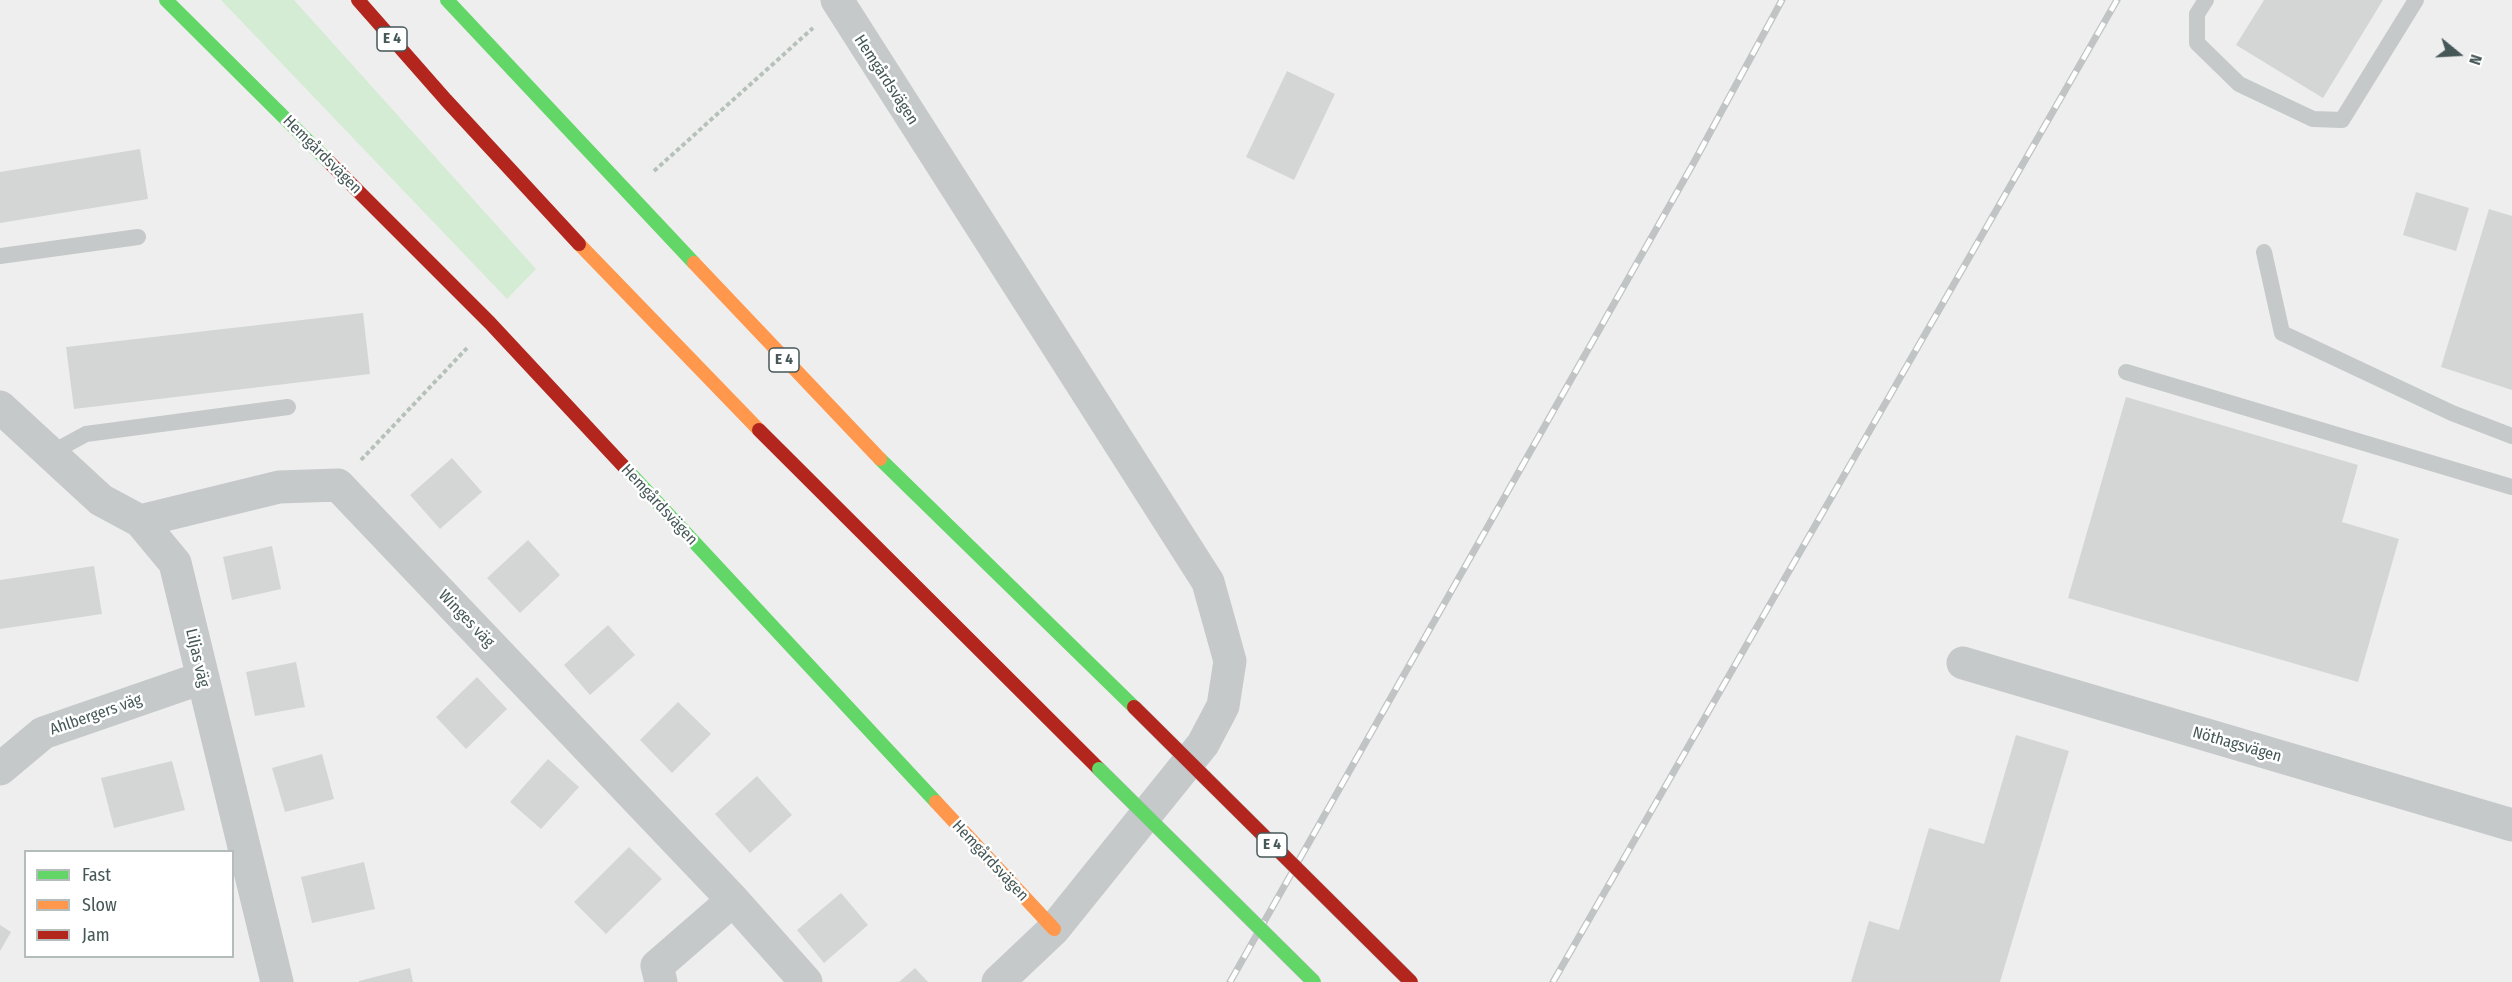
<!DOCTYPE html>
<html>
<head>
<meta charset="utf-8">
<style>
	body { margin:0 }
	#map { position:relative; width:2512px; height:982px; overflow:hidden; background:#eee; font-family:"Fira Sans Condensed",sans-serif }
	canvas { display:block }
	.legend { position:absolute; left:24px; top:850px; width:210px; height:108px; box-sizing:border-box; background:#fff; border:2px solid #b5bcbc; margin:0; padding:8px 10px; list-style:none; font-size:18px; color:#465758 }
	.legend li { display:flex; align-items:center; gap:12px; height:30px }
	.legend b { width:30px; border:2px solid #b5bcbc }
	.north { position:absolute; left:2428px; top:24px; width:60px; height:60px; -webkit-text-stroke:4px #fff; paint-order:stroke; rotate:108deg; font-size:16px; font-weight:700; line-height:24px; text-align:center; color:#465758 }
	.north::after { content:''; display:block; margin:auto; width:21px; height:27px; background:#465758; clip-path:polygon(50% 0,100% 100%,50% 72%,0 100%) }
</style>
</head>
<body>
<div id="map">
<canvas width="2512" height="982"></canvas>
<ul class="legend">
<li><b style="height:8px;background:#63d668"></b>Fast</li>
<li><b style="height:8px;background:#ff974d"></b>Slow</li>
<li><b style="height:8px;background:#b3261e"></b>Jam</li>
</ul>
<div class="north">N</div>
</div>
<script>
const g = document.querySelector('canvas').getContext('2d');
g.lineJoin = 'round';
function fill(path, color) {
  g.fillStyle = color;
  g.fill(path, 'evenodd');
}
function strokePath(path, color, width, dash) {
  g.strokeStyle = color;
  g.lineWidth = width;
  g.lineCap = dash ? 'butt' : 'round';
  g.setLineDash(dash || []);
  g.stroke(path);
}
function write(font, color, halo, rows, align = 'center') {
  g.font = font + ' "Fira Sans Condensed",sans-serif';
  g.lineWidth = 5;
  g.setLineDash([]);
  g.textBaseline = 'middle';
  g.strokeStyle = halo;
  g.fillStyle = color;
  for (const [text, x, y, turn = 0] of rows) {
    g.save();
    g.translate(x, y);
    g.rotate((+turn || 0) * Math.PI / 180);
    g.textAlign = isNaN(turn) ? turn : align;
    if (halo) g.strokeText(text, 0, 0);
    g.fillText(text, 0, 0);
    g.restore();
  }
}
fill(new Path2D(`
	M221,0H294L536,269L507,299Z`), '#d4ecd3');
fill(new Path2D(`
	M2264,0H2383L2323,98L2236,45Z
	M1287,71L1335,94L1294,180L1246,157Z
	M140,149L148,199L0,223V172Z
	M2416,192L2469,208L2456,251L2403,235Z
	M2489,209L2512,216V390L2441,367Z
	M363,313L370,374L74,409L66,347Z
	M2126,397L2358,465L2342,522L2399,539L2358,682L2068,598Z
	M452,458L482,492L440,529L410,495Z
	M528,540L560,575L520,613L487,578Z
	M272,546L281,589L232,600L223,557Z
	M94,566L102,614L0,629V580Z
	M608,625L635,655L590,695L564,665Z
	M296,662L305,707L255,716L246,672Z
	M477,677L507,709L466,749L436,717Z
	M678,702L711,734L672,773L640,740Z
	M2016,735L2069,751L2000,982H1851L1869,921L1899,930L1929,828L1984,844Z
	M322,754L334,799L285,812L272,768Z
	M548,759L579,787L541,829L510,802Z
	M172,761L185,810L114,828L101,778Z
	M757,776L792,815L750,853L715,814Z
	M629,847L662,879L606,934L574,902Z
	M364,862L375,909L312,923L301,877Z
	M841,893L868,925L824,963L797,930Z
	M0,925L11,932L0,951Z
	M410,968L413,982H359V981Z
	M915,968L928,982H899Z`), '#d4d6d6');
strokePath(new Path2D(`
	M654,171L813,28
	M361,460L467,348`), '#b6c2b9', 4, [4.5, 3]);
strokePath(new Path2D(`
	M2206,0L2197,14V43L2239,84L2313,119L2342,120L2416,0
	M2264,252L2282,333L2452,413L2512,436
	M0,256L138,237
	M2126,372L2512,487
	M51,453L86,434L288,407`), '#c5c9c9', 16);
strokePath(new Path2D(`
	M837,0L1208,582L1230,661L1223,706L1203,744L1054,929L998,982
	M0,407L101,500L140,521L175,563L277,982
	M140,521L279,487L338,485L733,900L806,982
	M1963,663L2512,825
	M0,769L43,733L202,678
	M661,982L657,966L733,900`), '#c5c9c9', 33);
strokePath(new Path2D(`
	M166,0L329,162
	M447,0L694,263
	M880,459L1134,707
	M628,471L936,802`), '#63d668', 14);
strokePath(new Path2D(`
	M579,244L759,430
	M694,263L880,459
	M936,802L1054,929`), '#ff974d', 14);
strokePath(new Path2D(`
	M358,0L446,100L579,244
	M329,162L490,323L628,471
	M759,430L1099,769`), '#b3261e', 14);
const rail = new Path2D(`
	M1230,982L1693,164L1782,0
	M1553,982L2117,0`);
strokePath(rail, '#c1c4c4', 7);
strokePath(rail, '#fff', 4.5, [14]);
const fastBridge = new Path2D(`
	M1099,769L1314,982`);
const jamBridge = new Path2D(`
	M1134,707L1411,982`);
strokePath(fastBridge, '#b3bbbc', 15, []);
strokePath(jamBridge, '#b3bbbc', 15, []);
strokePath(fastBridge, '#63d668', 14);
strokePath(jamBridge, '#b3261e', 14);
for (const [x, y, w] of [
	[392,39,30],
	[784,360,30],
	[1272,845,30]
]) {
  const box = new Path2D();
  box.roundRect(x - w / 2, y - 12, w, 24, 4.5);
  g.fillStyle = '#fff';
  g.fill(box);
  strokePath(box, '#465758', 1.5);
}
write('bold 15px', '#465758', null, [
	["E 4",392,39],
	["E 4",784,360],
	["E 4",1272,845]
]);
write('16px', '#465758', '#fff', [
	["Hemgårdsvägen",886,80,57],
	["Hemgårdsvägen",322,155,45],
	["Hemgårdsvägen",659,505,47],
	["Winges väg",466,619,46],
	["Liljas väg",197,658,77],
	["Ahlbergers väg",96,715,-19],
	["Nöthagsvägen",2237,745,16],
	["Hemgårdsvägen",990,861,47]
]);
</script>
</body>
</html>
